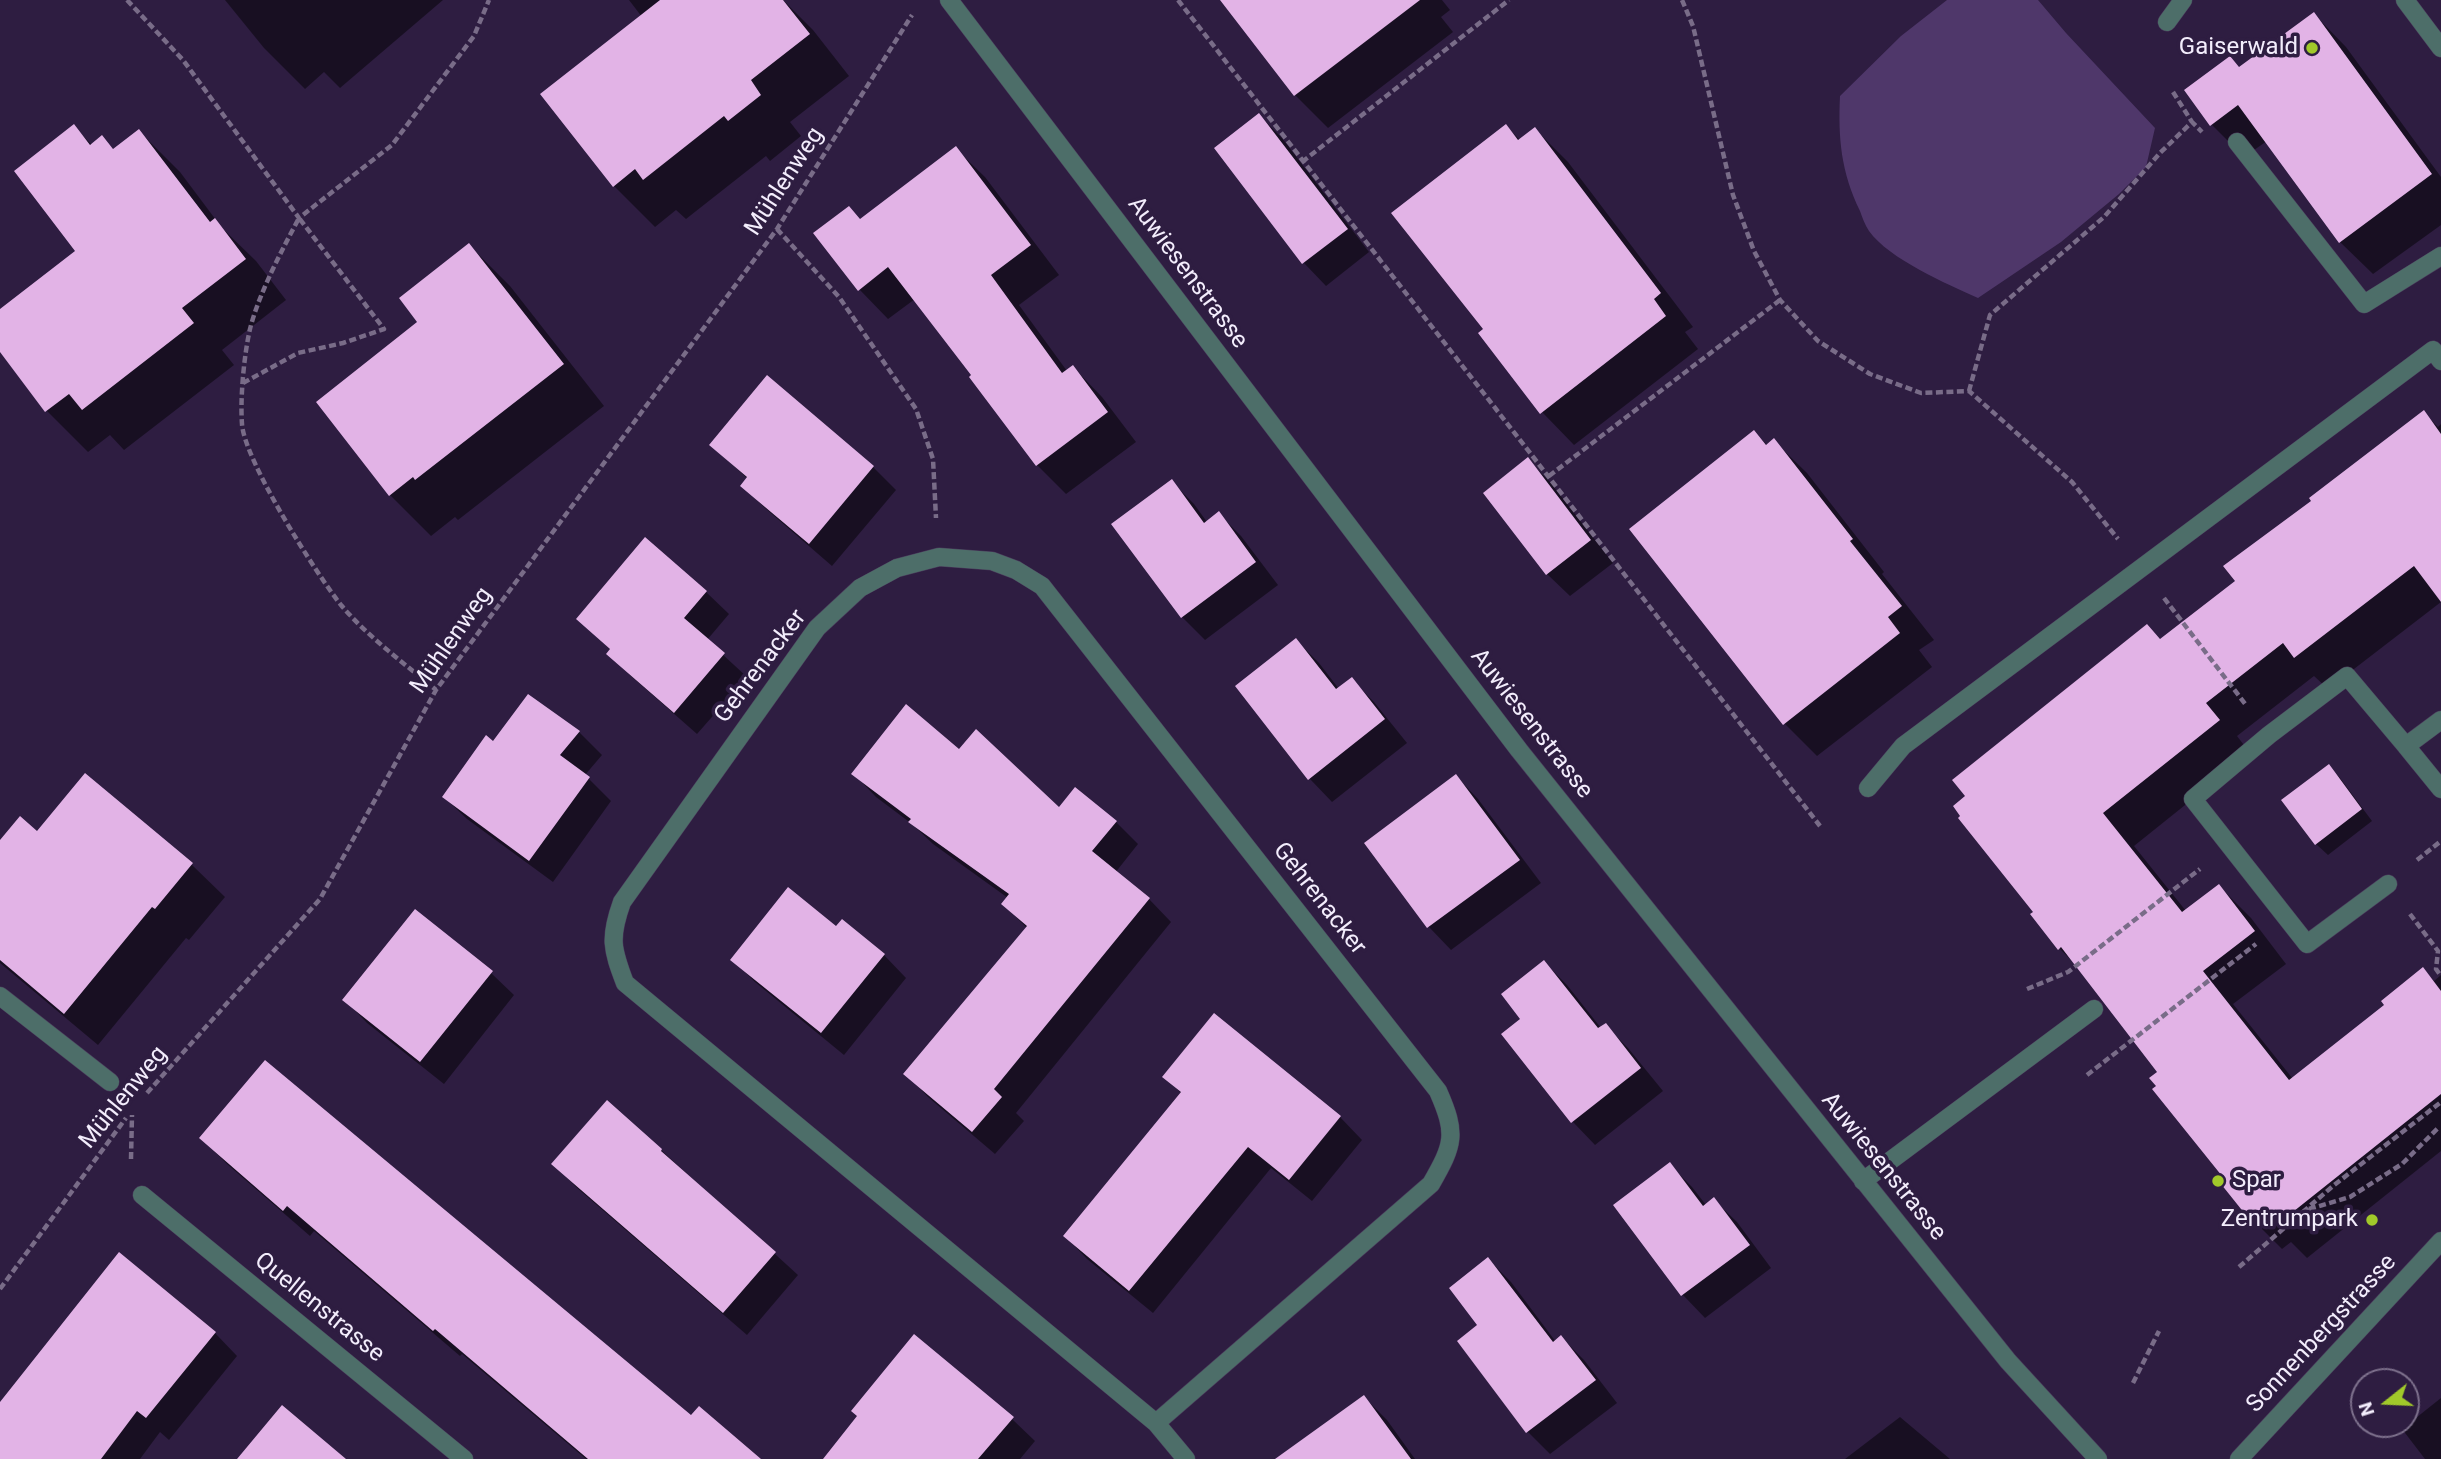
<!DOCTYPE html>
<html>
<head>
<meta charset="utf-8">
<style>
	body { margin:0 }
	#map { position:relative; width:2441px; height:1459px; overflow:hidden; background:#2e1d41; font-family:Roboto,sans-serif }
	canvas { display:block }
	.north { position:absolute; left:2350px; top:1368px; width:70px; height:70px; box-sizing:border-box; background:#2e1d41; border:2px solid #7d708c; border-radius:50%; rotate:252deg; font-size:19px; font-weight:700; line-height:28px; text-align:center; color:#f3edfc }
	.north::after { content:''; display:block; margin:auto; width:24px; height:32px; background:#a1c92a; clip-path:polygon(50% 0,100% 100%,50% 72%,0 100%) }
</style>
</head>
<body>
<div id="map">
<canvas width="2441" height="1459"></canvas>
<div class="north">N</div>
</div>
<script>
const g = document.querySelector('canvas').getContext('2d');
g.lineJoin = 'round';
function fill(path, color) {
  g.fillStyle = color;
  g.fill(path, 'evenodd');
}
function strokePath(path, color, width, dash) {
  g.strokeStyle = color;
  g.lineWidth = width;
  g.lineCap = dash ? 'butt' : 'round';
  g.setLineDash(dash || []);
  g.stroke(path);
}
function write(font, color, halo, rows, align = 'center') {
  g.font = font + ' Roboto,sans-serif';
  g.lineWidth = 7;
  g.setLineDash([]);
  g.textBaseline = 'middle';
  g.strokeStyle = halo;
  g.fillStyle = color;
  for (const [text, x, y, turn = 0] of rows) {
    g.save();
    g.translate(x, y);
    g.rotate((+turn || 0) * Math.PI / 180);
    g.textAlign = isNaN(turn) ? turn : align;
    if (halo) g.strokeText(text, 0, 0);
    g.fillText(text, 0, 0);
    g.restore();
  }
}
fill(new Path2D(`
	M1947,0H2038L2066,33L2155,128L2146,167L2119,194L2061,242L1978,298C1947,284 1889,259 1869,231C1865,225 1862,217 1860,211C1841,172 1838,138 1840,96L1901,36Z`), '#4f376a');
fill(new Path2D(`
	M225,0H443L340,88L324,72L305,89L264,48Z
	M629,0H783L813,30L849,76L790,122L801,136L770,161L766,156L686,219L676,210L655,227L614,186L542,94L642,17Z
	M1231,0H1442L1450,10L1441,17L1453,32L1328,128L1295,95Z
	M2314,14L2346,47L2441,177V225L2373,274L2340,242L2267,141L2244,157L2211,124L2240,68Z
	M1259,115L1282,138L1369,252L1326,286L1304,263L1216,148Z
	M1506,126L1520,140L1535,129L1568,162L1693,327L1685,332L1698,349L1574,445L1542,412Z
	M74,127L92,145L102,138L114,150L139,131L180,172L222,228L256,261L286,300L222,350L234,365L124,450L110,435L88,452L47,411L0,349V311L78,251Z
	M955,148L985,177L1059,275L1019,305L1067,371L1073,367L1102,397L1136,442L1066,494L1037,465L971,377L973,375L915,299L888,319L859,289L861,220Z
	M469,245L510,286L604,406L458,520L455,517L431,536L390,495L318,402L420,323Z
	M767,378L873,467L896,490L832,566L765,508L742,485L748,479L711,445Z
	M2423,412L2438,427L2441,424V602L2328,689L2314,676L2237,736L2250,753L2134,846L2186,911L2219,886L2251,918L2286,964L2233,1004L2293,1079L2387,1006L2423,969L2434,981L2441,975V1151L2307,1258L2291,1242L2282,1249L2250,1217L2159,1072L2083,972L2059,948L2147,626L2162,641L2237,581L2313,501Z
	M1754,432L1768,446L1774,441L1807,473L1884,572L1882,574L1934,640L1919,650L1932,667L1817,756L1784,723Z
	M1528,460L1550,482L1613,563L1570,596L1547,574Z
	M1171,481L1194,504L1207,522L1219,514L1241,536L1278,585L1205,640L1182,617L1114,524Z
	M706,592L729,614L707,640L747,677L697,734L631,676L608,654L611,650L578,619Z
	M1296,640L1319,663L1339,689L1352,680L1374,702L1407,743L1332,802L1310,779L1237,686Z
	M528,696L579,732L602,755L585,775L611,801L553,882L467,819L444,797L494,743Z
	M959,752L1059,809L1116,822L1138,844L1115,873L1149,899L1171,922L1016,1113L1024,1121L995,1154L928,1097L906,1074L1027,928L1003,904L1008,898L933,844L912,824L876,797L854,774Z
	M2329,766L2340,778L2372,821L2328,855L2316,844Z
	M85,775L192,865L225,897L189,940L186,938L98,1045L0,963V878Z
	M1456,776L1478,799L1541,883L1451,950L1429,927L1366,843Z
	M842,921L884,955L906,978L844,1055L755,982L733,960L836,929Z
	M1544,962L1567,985L1601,1028L1605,1025L1628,1048L1663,1091L1595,1145L1573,1122L1503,1034L1522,1019Z
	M491,973L514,995L444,1084L367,1023L345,1000Z
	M1165,1077L1340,1117L1362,1140L1312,1201L1271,1168L1153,1313L1087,1259L1065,1236L1182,1094Z
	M201,1138L691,1418L758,1459H586L462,1354L460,1356L314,1231L310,1236L227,1164Z
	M661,1150L798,1275L747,1335L576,1187L554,1164Z
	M1670,1165L1692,1187L1706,1205L1714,1200L1737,1222L1771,1268L1705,1318L1683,1295L1615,1205Z
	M1488,1259L1511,1282L1556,1342L1561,1337L1584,1360L1617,1403L1550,1454L1528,1432L1459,1341L1479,1326Z
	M215,1333L237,1356L169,1440L160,1432L140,1459H0V1405Z
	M1364,1397L1387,1420L1415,1459H1292Z
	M2441,1398V1459H2425L2402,1429Z
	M859,1417L1012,1419L1035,1441L1020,1459H889Z
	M1900,1417L1950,1459H1845Z`), '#0007');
fill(new Path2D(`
	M660,0H783L810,34L751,80L761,95L728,121L724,116L643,180L635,169L613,187L540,94Z
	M1220,0H1420L1294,96Z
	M2314,12L2432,174L2339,243L2238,105L2210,126L2184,90L2230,56L2239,67Z
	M1259,113L1348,229L1302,264L1214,148Z
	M74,124L90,145L102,135L113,149L139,129L210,222L215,218L246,259L182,308L194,323L82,410L69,394L45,412L0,352V309L75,251L14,171Z
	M1506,124L1518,140L1535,127L1661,293L1654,299L1666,316L1540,414L1478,333L1483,329L1391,213Z
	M956,146L1031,245L991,275L1062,373L1073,365L1108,412L1036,466L969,377L971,375L888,267L858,291L813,233L849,206L860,219Z
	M469,243L564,364L415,480L413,477L389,496L316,402L417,322L399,298Z
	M767,375L874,466L809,544L740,486L747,477L709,445Z
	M2424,410L2441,434V602L2414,566L2294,658L2283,643L2206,703L2220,720L2103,813L2182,912L2219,884L2255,931L2203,971L2289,1080L2384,1005L2381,1001L2423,967L2441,991V1094L2274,1227L2260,1210L2249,1219L2221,1184L2226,1181L2152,1089L2156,1086L2149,1078L2157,1072L2061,947L2058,950L2030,914L2033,912L1958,818L1960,816L1953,806L1965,796L1952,780L2147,624L2160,639L2235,581L2223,566L2311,501L2309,498Z
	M1754,430L1766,445L1774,438L1853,539L1850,541L1902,606L1888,617L1900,633L1783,725L1629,529Z
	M1528,457L1591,540L1546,575L1483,493Z
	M1172,479L1204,523L1219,511L1256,562L1181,618L1111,524Z
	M645,537L707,591L684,618L725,653L674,713L606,654L610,649L576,619Z
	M1296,638L1336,689L1352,677L1385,719L1308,780L1235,686Z
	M528,694L580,731L560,755L590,777L529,861L442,797L486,735L493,741Z
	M906,704L959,749L976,729L1059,807L1075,787L1117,821L1092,851L1150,898L994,1089L1002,1097L972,1132L903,1074L1027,926L1001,904L1009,894L908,822L911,819L851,774Z
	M2329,764L2362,809L2315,845L2281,800Z
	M85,773L193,863L155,909L152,907L64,1014L0,960V840L20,816L37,831Z
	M1456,774L1520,860L1427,928L1364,843Z
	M788,887L836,926L842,919L885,954L821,1033L730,960Z
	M415,909L493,971L420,1062L342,1000Z
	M1544,960L1598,1028L1606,1023L1641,1068L1571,1123L1501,1034L1520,1019L1501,994Z
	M1214,1013L1341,1116L1289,1180L1248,1147L1129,1291L1063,1236L1181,1092L1162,1077Z
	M265,1060L691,1415L699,1406L761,1459H588L435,1329L433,1331L287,1206L283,1211L199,1138Z
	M607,1100L662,1149L661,1151L776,1252L723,1313L551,1164Z
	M1670,1162L1703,1206L1714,1197L1750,1245L1681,1296L1613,1205Z
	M119,1252L216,1332L146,1418L137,1411L101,1459H0V1402Z
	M1488,1257L1553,1342L1561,1335L1596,1380L1526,1433L1457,1341L1477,1325L1449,1288Z
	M914,1334L1014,1417L978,1459H823L857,1416L851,1411Z
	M1364,1395L1411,1459H1275Z
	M282,1405L346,1459H237Z`), '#e2b3e6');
const minor = new Path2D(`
	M949,0L1519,750L2008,1361L2098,1459
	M2405,0L2441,48
	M2167,22L2183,0
	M2237,142L2364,304L2441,256
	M2406,746L2441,789
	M1868,788L1903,746L2433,350L2441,361
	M2388,884L2307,944L2193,799L2269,735L2347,676L2406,746L2441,720
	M0,996L110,1082
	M1863,1181L2094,1009
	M142,1195L464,1459
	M1156,1423L1431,1184C1454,1144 1457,1134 1438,1091L1042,586L1016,570L992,561L939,557L897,568L860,588L817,628L622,902C609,938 612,949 625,983L1156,1423L1186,1459
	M2239,1459L2441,1241`);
strokePath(minor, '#4a3a5b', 19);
strokePath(new Path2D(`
	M127,0L183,60L299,218L392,145L474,36L489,0
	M1178,0L1820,826
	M1682,0L1693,26L1733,195L1754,251L1780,300L1818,341L1870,374L1921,393L1969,391L2072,482L2118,539
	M2173,92L2192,122
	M1302,162L1509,0
	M777,229L839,297L916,409L933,459L936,518
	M243,383L298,353L343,343L384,329L299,218C282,250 259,293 250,329C244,355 240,398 242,424C244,460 317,575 341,605C367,636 405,664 436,690
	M1969,391L1990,315L2104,217L2160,153L2192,122L2202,132
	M1549,476L1780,300
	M2164,598L2246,705
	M2417,860L2441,841
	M2410,914L2438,951L2436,969L2441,976
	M2027,989L2068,972L2200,869
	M2087,1075L2256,944
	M147,1093L320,899L436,690L777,229L912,15
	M131,1159L132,1115
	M2309,1209L2350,1197L2402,1164L2438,1128
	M2239,1267L2333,1186L2441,1102
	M0,1289L126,1118
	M2133,1383L2159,1331`), '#796c88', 4.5, [7, 3.5]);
strokePath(minor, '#4d6e69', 18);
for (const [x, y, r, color] of [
	[2312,48,7,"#a1c92a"],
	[2218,1181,7,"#a1c92a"],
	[2372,1220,7,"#a1c92a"]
]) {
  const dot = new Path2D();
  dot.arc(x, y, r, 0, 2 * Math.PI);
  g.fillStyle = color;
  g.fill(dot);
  strokePath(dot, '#2e1d41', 2.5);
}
write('24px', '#f3edfc', '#2e1d41', [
	["Gaiserwald",2298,48],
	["Spar",2232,1181,"left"],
	["Zentrumpark",2358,1220]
], 'right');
write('24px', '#f3edfc', '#2e1d41', [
	["Mühlenweg",785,182,-57],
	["Auwiesenstrasse",1187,273,53],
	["Mühlenweg",452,641,-55],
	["Gehrenacker",761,667,-53],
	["Auwiesenstrasse",1531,724,52],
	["Gehrenacker",1319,899,52],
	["Mühlenweg",124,1098,-51],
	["Auwiesenstrasse",1883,1167,51],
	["Quellenstrasse",319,1308,39],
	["Sonnenbergstrasse",2322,1334,-47]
]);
</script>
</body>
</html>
